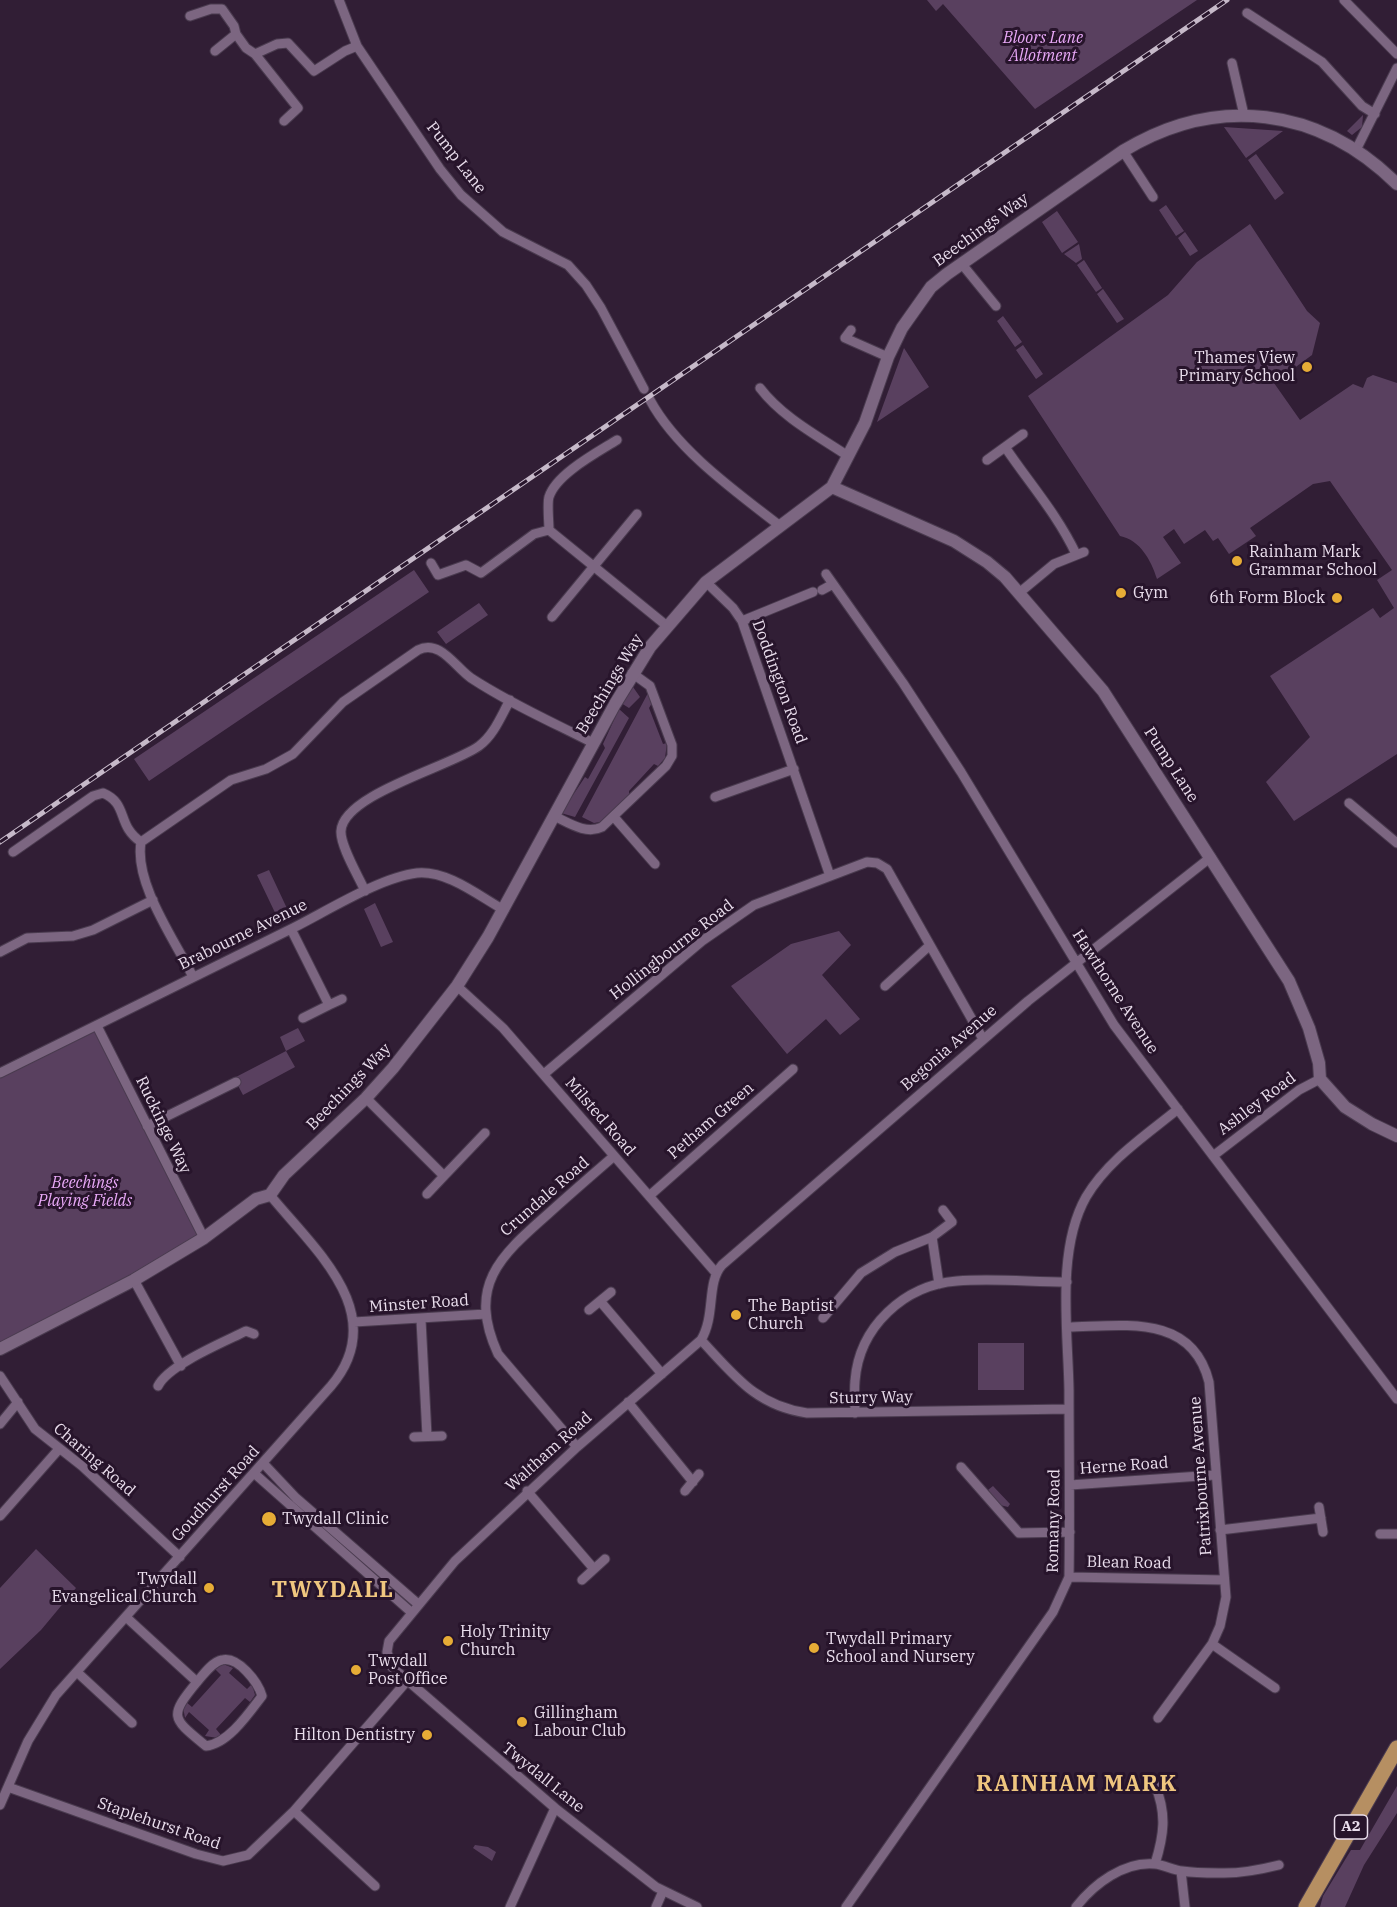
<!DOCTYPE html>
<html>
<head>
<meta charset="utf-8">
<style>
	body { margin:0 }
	canvas { display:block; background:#311e35 }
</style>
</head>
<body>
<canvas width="1397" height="1907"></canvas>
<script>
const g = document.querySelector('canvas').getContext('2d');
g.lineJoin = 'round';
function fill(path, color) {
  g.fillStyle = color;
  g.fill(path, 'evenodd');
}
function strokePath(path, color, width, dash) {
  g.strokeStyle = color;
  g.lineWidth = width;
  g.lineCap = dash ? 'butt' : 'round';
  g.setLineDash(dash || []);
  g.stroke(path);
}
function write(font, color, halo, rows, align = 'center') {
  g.font = font + ' "IBM Plex Serif",serif';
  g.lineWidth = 6;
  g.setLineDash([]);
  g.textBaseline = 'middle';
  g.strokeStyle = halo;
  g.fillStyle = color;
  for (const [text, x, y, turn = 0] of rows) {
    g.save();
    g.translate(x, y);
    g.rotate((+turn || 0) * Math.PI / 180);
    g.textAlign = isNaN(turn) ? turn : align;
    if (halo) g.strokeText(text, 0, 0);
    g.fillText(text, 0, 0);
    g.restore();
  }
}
fill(new Path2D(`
	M927,0H1197L1035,109L943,4L936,11Z
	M1363,115L1362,127L1352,135L1347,131Z
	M1224,127L1283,131L1246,158Z
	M1256,154L1284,193L1275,200L1248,160Z
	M1166,205L1184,231L1176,236L1159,210Z
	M1057,211L1078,242L1062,253L1042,222Z
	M1250,224L1307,311L1320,323L1312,355L1274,383L1300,420L1353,384L1363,388L1367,378L1373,375L1397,383V754L1294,821L1266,782L1310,737L1270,676L1373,608L1380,618L1394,608L1377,580L1392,570L1330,481L1313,484L1250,528L1256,536L1229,554L1218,538L1213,541L1205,530L1184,544L1174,529L1163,537L1181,563L1157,579C1151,560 1140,540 1120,536L1028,396L1168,295L1197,262Z
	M1185,232L1198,251L1190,256L1178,238Z
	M1079,244L1082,259L1076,263L1064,254Z
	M1084,260L1102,288L1096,292L1077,265Z
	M1103,289L1124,319L1117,323L1097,294Z
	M1003,316L1022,342L1015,347L997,321Z
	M1023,345L1043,374L1036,379L1016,350Z
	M904,348L929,387L877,422Z
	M414,570L429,592L149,781L134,759Z
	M479,603L488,615L446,644L437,632Z
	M633,687L640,697L629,708L621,703Z
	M648,693L652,703L649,708L663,744L667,743L665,758L658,766L654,764L629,791V796L600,822L594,823L582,817Z
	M619,709L629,718L575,817L561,813L585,777L588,779L605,748L603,744Z
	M269,870L291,917L280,923L257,875Z
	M375,903L393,942L381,947L364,909Z
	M839,931L851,945L822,975L860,1019L840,1035L826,1019L787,1054L731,986L791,944Z
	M97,1026L204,1238L0,1349V1073Z
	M298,1028L305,1041L286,1051L295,1067L243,1095L234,1078L286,1051L280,1037Z
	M978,1343H1024V1390H978Z
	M993,1486L1010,1504L1008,1507L1000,1505L988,1490Z
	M36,1549L76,1588L41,1630L0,1669V1588Z
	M223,1664L233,1668L229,1673L247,1689L252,1684L255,1695L250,1702L245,1698L216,1729L221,1735L218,1738L205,1736L209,1730L189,1712L185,1718L183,1707L186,1702L192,1707L221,1675L215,1669Z
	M1397,1786V1813L1364,1865L1345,1907H1320L1323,1896L1351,1850H1360Z
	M475,1845L488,1847L496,1852L492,1861L473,1848Z`), '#59405f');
const minor = new Path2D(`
	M339,0L357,46L440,169L461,195L503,232L568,265L586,285L601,308L644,389
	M1344,0L1397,54
	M1247,13L1322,62L1362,106L1375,114
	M190,16L211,9H222L234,26L236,34
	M215,51L236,34L246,48L255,54
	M1232,63L1244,115
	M284,121L298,108L255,54L277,44L288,43L314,71L345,51L357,46
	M1356,150L1397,68
	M1123,151L1153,197
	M961,263L996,306
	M851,330L845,338L888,357
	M760,388C782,417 818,436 848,456
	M650,400C677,450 735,491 780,526
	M1005,447L1023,434
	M987,460L1005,447C1030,484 1057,514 1076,554
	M549,530L667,626
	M549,530C549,523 547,503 549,497C556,474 598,452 617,440
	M431,563L438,575L466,565L481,573L534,534L549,530
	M826,574L903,683L961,772L1114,1025L1397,1399
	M706,582L733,608L742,621L830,876
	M822,590L833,584
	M1019,593L1054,564L1084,552
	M552,617L637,514
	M742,621L813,592
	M715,797L794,769
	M1349,803L1397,843
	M554,816C569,823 586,835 602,827L666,766L672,756V745L650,686L632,673
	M614,817L655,864
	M13,852L93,796L103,793C129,804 116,825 141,842
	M365,891C359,877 340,846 341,831C343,794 452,766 479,746C494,735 501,716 510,700
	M291,929L329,1005L303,1018
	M0,952L27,938L73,936L93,930L153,900
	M192,975C174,939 134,883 141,842L231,780L266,769L293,754L343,702L418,650C440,639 455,667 471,678C509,703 552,722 593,743
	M457,986L503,1028L716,1273
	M885,986L929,946
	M329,1005L342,999
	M97,1026L204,1238
	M0,1073C98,1025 195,976 293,928C327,911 381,877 417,873C447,870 479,896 504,910
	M544,1074L702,941L754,905L867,862L877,863L887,869L983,1039
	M366,1098L444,1176L485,1133
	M147,1126L236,1082
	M1213,1156L1299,1090L1320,1079
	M427,1194L444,1176
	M649,1196L793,1069
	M932,1237L952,1222L943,1210
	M134,1280L181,1366
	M600,1301L662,1374
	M589,1310L611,1292
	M823,1318L861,1273L895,1252L932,1237L939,1284
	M421,1320L427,1436
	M354,1322L486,1314
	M1068,1327C1123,1326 1192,1313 1209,1382L1226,1597L1220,1626L1212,1644L1158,1718
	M701,1340C734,1375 756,1406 807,1413L1069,1409
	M0,1376L35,1429L82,1466L180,1557
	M158,1386C168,1365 224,1342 246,1331L254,1334
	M628,1402L693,1482
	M855,1413C855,1403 854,1391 855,1381C859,1327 904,1285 957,1281C993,1278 1031,1282 1067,1282
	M0,1424L18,1402
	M414,1437L442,1436
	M577,1447L498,1354C467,1286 499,1257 548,1214C570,1194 592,1175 614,1156
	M263,1463L296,1498L418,1604
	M961,1467L1019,1533L1070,1532
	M255,1474L411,1612
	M1070,1485L1215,1475
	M527,1491L594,1569
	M685,1491L699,1474
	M1319,1507L1323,1532
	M0,1516L59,1449
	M1220,1530L1321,1518
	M1380,1534H1397
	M1069,1577L1224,1580
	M582,1580L605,1559
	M126,1617L197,1682C203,1675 212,1662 222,1660C238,1656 258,1682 262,1696C249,1713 228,1744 206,1746C172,1718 168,1717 197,1682
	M1212,1644L1275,1688
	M78,1673L132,1723
	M8,1787L196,1854L223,1861L248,1855L294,1811L407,1681
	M0,1805L28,1741L56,1695L331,1386C392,1314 314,1249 270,1195
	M294,1811L375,1886
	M1155,1864C1164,1835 1167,1814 1155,1785
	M1181,1871L1185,1907
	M510,1907L555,1808
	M656,1907L663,1891
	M697,1907L656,1887L555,1808L392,1667L387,1652L389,1641L455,1561L577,1447L701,1340C716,1315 706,1283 722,1265L1028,1001L1211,857
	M846,1907L1053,1612L1069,1577C1070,1515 1069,1453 1069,1390C1068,1331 1056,1250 1086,1197C1108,1160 1145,1136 1178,1109
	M1076,1907C1094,1884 1124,1861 1155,1864C1164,1865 1173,1870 1182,1871C1194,1873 1207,1873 1219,1873C1240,1874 1259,1870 1279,1865`);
const tertiary = new Path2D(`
	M832,487L954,541L987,562L1005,577L1103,691L1289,981L1309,1028L1319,1063L1320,1079L1345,1107L1372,1124L1397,1136
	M0,1349L134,1280L204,1238L256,1199L270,1195L284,1175L366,1098L393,1068L457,986L488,937L615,704L650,647L706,582L832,487L865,423L888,357L902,328L931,287L947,274L1123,151C1217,94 1319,107 1397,184`);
const primary = new Path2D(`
	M1306,1907L1397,1748`);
strokePath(minor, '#4a3b4f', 11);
strokePath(tertiary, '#4a3b4f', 14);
strokePath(primary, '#4a3b4f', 17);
strokePath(minor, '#7c6681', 9);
strokePath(tertiary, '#7c6681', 12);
strokePath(primary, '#b68f62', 15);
const rail = new Path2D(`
	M0,842L1227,0`);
strokePath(rail, '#c6b9c9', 5);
strokePath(rail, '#27142b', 3, [9]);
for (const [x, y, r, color] of [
	[1307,367,6,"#e6ac36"],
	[1237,561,6,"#e6ac36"],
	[1121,593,6,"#e6ac36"],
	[1337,598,6,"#e6ac36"],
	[736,1315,6,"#e6ac36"],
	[269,1519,8,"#e6ac36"],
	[209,1588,6,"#e6ac36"],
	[448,1641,6,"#e6ac36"],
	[814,1648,6,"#e6ac36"],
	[356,1670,6,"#e6ac36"],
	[522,1722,6,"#e6ac36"],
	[427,1735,6,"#e6ac36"]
]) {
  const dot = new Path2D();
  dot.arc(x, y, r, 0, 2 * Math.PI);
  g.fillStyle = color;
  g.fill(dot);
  strokePath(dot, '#27142b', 2);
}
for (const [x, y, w] of [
	[1351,1827,33]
]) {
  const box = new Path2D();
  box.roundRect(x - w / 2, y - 12, w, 24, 4.5);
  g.fillStyle = '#27142b';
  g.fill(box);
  strokePath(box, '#eadeed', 1.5);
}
write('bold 15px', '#eadeed', null, [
	["A2",1351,1827]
]);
write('italic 16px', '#e9a9f8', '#27142b', [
	["Bloors Lane",1043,38],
	["Allotment",1043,56],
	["Beechings",85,1183],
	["Playing Fields",85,1201]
]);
write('16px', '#eadeed', '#27142b', [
	["Pump Lane",456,158,52],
	["Beechings Way",981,230,-36],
	["Doddington Road",779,682,70],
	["Beechings Way",610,684,-59],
	["Pump Lane",1171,765,57],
	["Brabourne Avenue",243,935,-26],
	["Hollingbourne Road",672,950,-38],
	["Hawthorne Avenue",1115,992,57],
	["Begonia Avenue",949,1048,-41],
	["Beechings Way",349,1087,-46],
	["Ashley Road",1257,1104,-37],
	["Milsted Road",600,1117,49],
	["Petham Green",711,1121,-41],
	["Ruckinge Way",163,1125,64],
	["Crundale Road",545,1197,-41],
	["Minster Road",419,1304,-4],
	["Sturry Way",871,1398,-1],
	["Waltham Road",549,1452,-42],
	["Charing Road",94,1460,41],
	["Herne Road",1124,1466,-4],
	["Patrixbourne Avenue",1201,1476,-94],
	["Goudhurst Road",216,1494,-48],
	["Romany Road",1054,1521,-89],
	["Blean Road",1129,1563,1],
	["Twydall Lane",543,1778,39],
	["Staplehurst Road",159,1824,19]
]);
write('16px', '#eadeed', '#27142b', [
	["Thames View",1295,358,"right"],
	["Primary School",1295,376,"right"],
	["Rainham Mark",1249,552],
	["Grammar School",1249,570],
	["Gym",1133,593],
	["6th Form Block",1325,598,"right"],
	["The Baptist",748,1306],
	["Church",748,1324],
	["Twydall Clinic",282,1519],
	["Twydall",197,1579,"right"],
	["Evangelical Church",197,1597,"right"],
	["Holy Trinity",460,1632],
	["Church",460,1650],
	["Twydall Primary",826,1639],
	["School and Nursery",826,1657],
	["Twydall",368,1661],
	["Post Office",368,1679],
	["Gillingham",534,1713],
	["Labour Club",534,1731],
	["Hilton Dentistry",415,1735,"right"]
], 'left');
g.letterSpacing = '1.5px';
write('bold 22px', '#efc67f', '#27142b', [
	["TWYDALL",333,1591],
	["RAINHAM MARK",1077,1785]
]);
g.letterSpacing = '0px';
</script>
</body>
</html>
